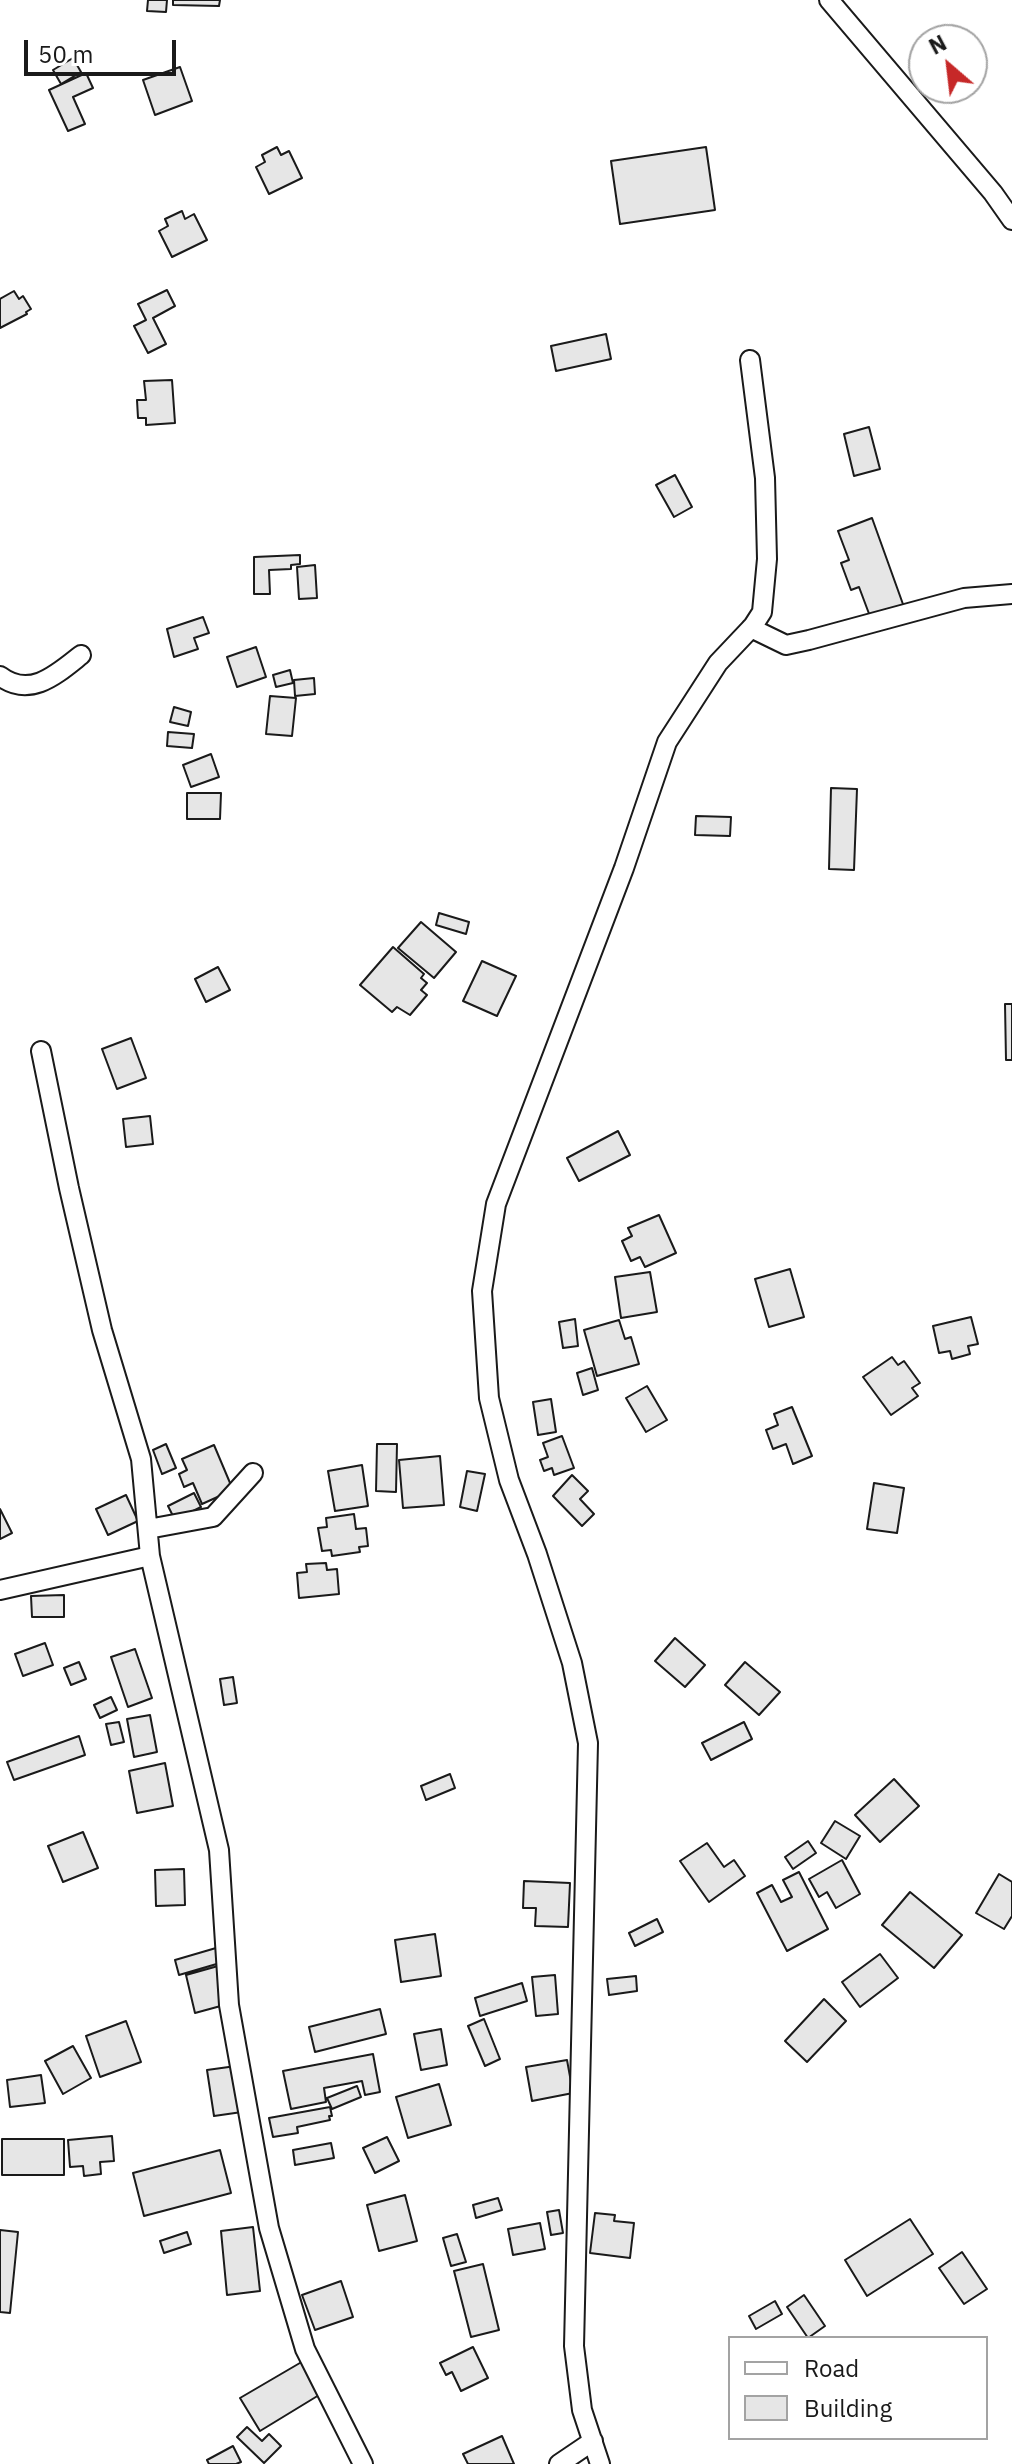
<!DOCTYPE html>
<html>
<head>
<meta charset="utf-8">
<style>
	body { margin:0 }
	#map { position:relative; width:1012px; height:2464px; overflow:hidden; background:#fff; font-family:"IBM Plex Sans",sans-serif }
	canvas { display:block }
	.legend { position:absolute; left:728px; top:2336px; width:260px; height:104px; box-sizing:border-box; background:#fff; border:2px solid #a3a3a3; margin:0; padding:10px 14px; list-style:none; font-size:24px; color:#1a1a1a }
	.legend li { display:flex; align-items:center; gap:16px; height:40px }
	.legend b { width:40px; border:2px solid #a3a3a3 }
	.north { position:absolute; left:908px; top:24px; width:80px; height:80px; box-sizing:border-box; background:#fff; border:2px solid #a3a3a3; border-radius:50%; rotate:332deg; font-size:22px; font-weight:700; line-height:32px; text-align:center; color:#1a1a1a }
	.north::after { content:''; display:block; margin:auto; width:28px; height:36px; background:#c62828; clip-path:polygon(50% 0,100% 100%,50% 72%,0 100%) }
	.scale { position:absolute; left:24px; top:40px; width:152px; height:36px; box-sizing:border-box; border:4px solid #1a1a1a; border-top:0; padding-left:10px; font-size:24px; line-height:28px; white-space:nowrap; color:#1a1a1a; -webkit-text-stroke:6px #fff; paint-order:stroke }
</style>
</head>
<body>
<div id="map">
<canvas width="1012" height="2464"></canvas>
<ul class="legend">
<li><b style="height:10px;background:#fff"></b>Road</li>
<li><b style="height:22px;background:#e6e6e6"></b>Building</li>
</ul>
<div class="north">N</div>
<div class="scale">50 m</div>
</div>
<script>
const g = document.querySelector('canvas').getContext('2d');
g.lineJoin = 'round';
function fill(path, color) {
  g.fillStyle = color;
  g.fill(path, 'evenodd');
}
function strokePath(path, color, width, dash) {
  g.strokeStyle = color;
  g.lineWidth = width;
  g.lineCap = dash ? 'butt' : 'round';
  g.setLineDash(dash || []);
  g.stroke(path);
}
const building = new Path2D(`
	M148,0H167L166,12L147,11Z
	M173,0H220L219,6L173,5Z
	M73,58L81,72L61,84L53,70Z
	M180,67L192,101L155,115L143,80Z
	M86,73L93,88L73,97L85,124L68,131L49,90Z
	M277,147L281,155L289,151L302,178L269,194L256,167L265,162L262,155Z
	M706,147L715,210L620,224L611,161Z
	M182,211L185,219L194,214L207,240L172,257L159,231L168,226L165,219Z
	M167,290L175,306L153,318L166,344L148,353L134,326L146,320L138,304Z
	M14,291L19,299L23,296L31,309L26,312L27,314L0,328V299Z
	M606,334L611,359L556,371L551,346Z
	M172,380L175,423L146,425V418H138L137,400H146L144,381Z
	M869,427L880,469L854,476L844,434Z
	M675,475L692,507L674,517L656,485Z
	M872,518L904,607L871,619L859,587L851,590L841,563L849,560L838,531Z
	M300,555V564L291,565V569L269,570L270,594H254V557Z
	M315,565L317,598L299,599L297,567Z
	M203,617L209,633L194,638L198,649L174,657L167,629Z
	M256,647L266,677L237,687L227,657Z
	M290,670L293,683L276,687L273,675Z
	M314,678L315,694L295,696L294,680Z
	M270,696L296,698L292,736L266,734Z
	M174,707L191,712L188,726L170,722Z
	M168,732L194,734L192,748L167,746Z
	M211,754L219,777L191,787L183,765Z
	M831,788L857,789L854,870L829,869Z
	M187,793H221L220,819H187Z
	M696,816L731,817L730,836L695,835Z
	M439,913L469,922L466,934L436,925Z
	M421,922L456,952L434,978L398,948Z
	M393,947L424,974L421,978L427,983L421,990L427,995L410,1015L397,1007L392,1012L360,985Z
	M482,961L516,976L497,1016L463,1001Z
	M218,967L230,990L206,1002L195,979Z
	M1005,1004H1012V1060H1006Z
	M131,1038L146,1078L117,1089L102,1049Z
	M150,1116L153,1144L126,1147L123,1119Z
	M618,1131L630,1155L579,1181L567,1158Z
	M659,1215L676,1253L645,1267L640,1257L631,1261L622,1241L632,1236L628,1228Z
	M790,1269L804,1317L769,1327L755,1279Z
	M650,1272L657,1312L621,1318L615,1277Z
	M971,1317L978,1344L968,1346L970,1354L952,1359L950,1351L939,1353L933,1326Z
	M575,1319L578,1346L563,1348L559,1322Z
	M619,1320L625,1339L631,1337L639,1364L597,1376L584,1330Z
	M892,1357L898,1365L904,1361L920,1383L912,1388L918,1396L891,1415L863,1377Z
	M592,1368L598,1390L583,1395L577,1373Z
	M647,1386L667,1420L646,1432L626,1398Z
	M551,1399L556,1432L538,1435L533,1402Z
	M792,1407L812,1456L793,1464L786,1444L773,1449L766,1430L778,1425L774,1414Z
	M562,1436L574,1468L554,1475L552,1468L544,1471L540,1460L548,1457L543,1443Z
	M166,1444L176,1468L162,1474L153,1450Z
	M377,1444H397L396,1492L376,1491Z
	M214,1445L233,1490L202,1504L193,1483L184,1487L179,1474L187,1470L182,1459Z
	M440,1456L444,1505L403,1508L399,1460Z
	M362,1465L368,1506L335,1511L328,1471Z
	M467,1471L485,1474L477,1511L460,1507Z
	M572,1475L588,1491L580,1499L594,1514L582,1526L553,1496Z
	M874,1483L904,1488L897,1533L867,1529Z
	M194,1493L201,1507L175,1520L168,1506Z
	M126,1495L138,1521L108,1535L96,1509Z
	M0,1509L12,1533L0,1539Z
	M354,1514L356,1529L366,1528L368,1546L359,1547L360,1552L332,1556L331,1550L322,1551L318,1528L327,1527L326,1518Z
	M326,1563L327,1570L337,1569L339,1594L299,1598L297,1573L307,1572L306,1564Z
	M64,1595V1617H32L31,1596Z
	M675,1638L705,1665L685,1687L655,1661Z
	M45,1643L53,1665L23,1676L15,1654Z
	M135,1649L152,1698L128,1707L111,1657Z
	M79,1662L86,1679L71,1685L64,1668Z
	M745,1662L780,1692L759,1715L725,1685Z
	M233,1677L237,1703L224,1705L220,1679Z
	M111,1697L117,1710L100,1718L94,1705Z
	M150,1715L157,1752L134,1757L127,1719Z
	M119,1722L124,1742L111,1745L106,1724Z
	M744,1722L752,1739L711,1760L702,1743Z
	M79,1736L85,1755L14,1780L7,1762Z
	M165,1763L173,1806L137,1813L129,1771Z
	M450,1774L455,1788L426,1800L421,1786Z
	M894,1779L919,1806L880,1842L855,1815Z
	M835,1821L860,1836L846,1859L821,1843Z
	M83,1832L98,1868L63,1882L48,1846Z
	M808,1841L816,1853L793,1869L785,1857Z
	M707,1843L724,1867L734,1860L745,1876L709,1902L680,1861Z
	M842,1860L860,1894L836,1908L827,1892L819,1897L809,1879Z
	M184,1869L185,1905L156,1906L155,1870Z
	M799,1872L828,1929L787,1951L757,1893L772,1885L781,1902L792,1897L783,1880Z
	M999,1874L1012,1882V1916L1004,1929L976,1913Z
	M524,1881L570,1883L568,1927L535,1926L536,1908H523Z
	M910,1892L962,1935L934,1968L882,1925Z
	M657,1919L663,1932L635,1946L629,1933Z
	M435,1934L441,1976L401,1982L395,1940Z
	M216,1948L220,1963L179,1975L175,1960Z
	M880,1954L898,1978L860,2007L842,1982Z
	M218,1966L228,2004L195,2013L186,1975Z
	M555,1975L558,2014L536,2016L532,1977Z
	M636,1976L637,1991L609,1995L607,1979Z
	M522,1983L527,2001L480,2016L475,1998Z
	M824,1999L846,2021L807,2062L785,2041Z
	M380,2009L386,2034L315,2052L309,2027Z
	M484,2019L500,2059L485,2066L468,2026Z
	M126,2021L141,2062L100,2077L86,2036Z
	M441,2029L447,2065L421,2070L414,2034Z
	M73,2046L91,2078L63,2094L45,2061Z
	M373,2054L380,2092L365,2095L362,2081L324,2088L326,2102L291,2109L283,2071Z
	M567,2060L573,2093L532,2101L526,2067Z
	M236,2066L242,2112L214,2116L207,2070Z
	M41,2075L45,2103L10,2107L7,2080Z
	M439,2084L451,2125L408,2138L396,2097Z
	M357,2086L361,2097L332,2109L327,2098Z
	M330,2107L332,2116H329L330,2120L297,2127L298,2133L273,2137L269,2118Z
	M112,2136L114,2161L100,2162L101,2174L84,2176L83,2166L70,2167L68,2140Z
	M387,2137L399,2161L375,2173L363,2148Z
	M2,2139H64V2175H2Z
	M331,2143L334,2158L295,2165L293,2150Z
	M220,2150L231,2193L144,2216L133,2173Z
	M405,2195L417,2241L379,2251L367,2205Z
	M498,2198L502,2210L476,2218L473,2205Z
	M559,2210L563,2233L551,2235L547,2212Z
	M595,2213L615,2215L614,2221L634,2223L630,2258L590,2253Z
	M910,2219L933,2254L867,2296L845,2260Z
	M540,2223L545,2249L513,2255L508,2229Z
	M253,2227L260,2291L227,2295L221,2231Z
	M0,2230L18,2232L10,2313L0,2312Z
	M187,2232L191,2244L164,2253L160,2241Z
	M457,2234L466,2262L451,2266L443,2238Z
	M962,2252L987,2289L964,2304L939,2268Z
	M483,2264L499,2330L471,2337L454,2271Z
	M341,2281L353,2317L315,2330L302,2295Z
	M804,2295L825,2326L808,2338L787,2307Z
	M775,2301L782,2314L756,2329L749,2316Z
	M473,2347L488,2378L461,2391L452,2372L446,2375L440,2363Z
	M305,2360L324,2392L260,2431L240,2398Z
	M247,2427L262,2441L269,2434L281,2446L264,2463L237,2437Z
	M502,2436L514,2464H468L463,2454Z
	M233,2446L241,2462L236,2464H209L207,2460Z`);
fill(building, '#e6e6e6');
strokePath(building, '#1a1a1a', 2);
const street = new Path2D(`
	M829,0L993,193L1012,220
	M751,628L786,645L809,640L964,598L1012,594
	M0,676C30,699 57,674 81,655
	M41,1051L69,1188L102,1330L141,1459L150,1556
	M148,1529L213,1517L253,1473
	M0,1590L150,1556L219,1850L229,2005L269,2228L305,2349L363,2464
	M559,2464L593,2441
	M600,2464L582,2410L574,2346L588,1743L572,1663L537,1554L509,1480L489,1398L482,1291L496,1204L624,868L667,742L718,663L753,626L762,612L767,559L765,478L750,360`);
strokePath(street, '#1a1a1a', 22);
strokePath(street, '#fff', 18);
</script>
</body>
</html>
